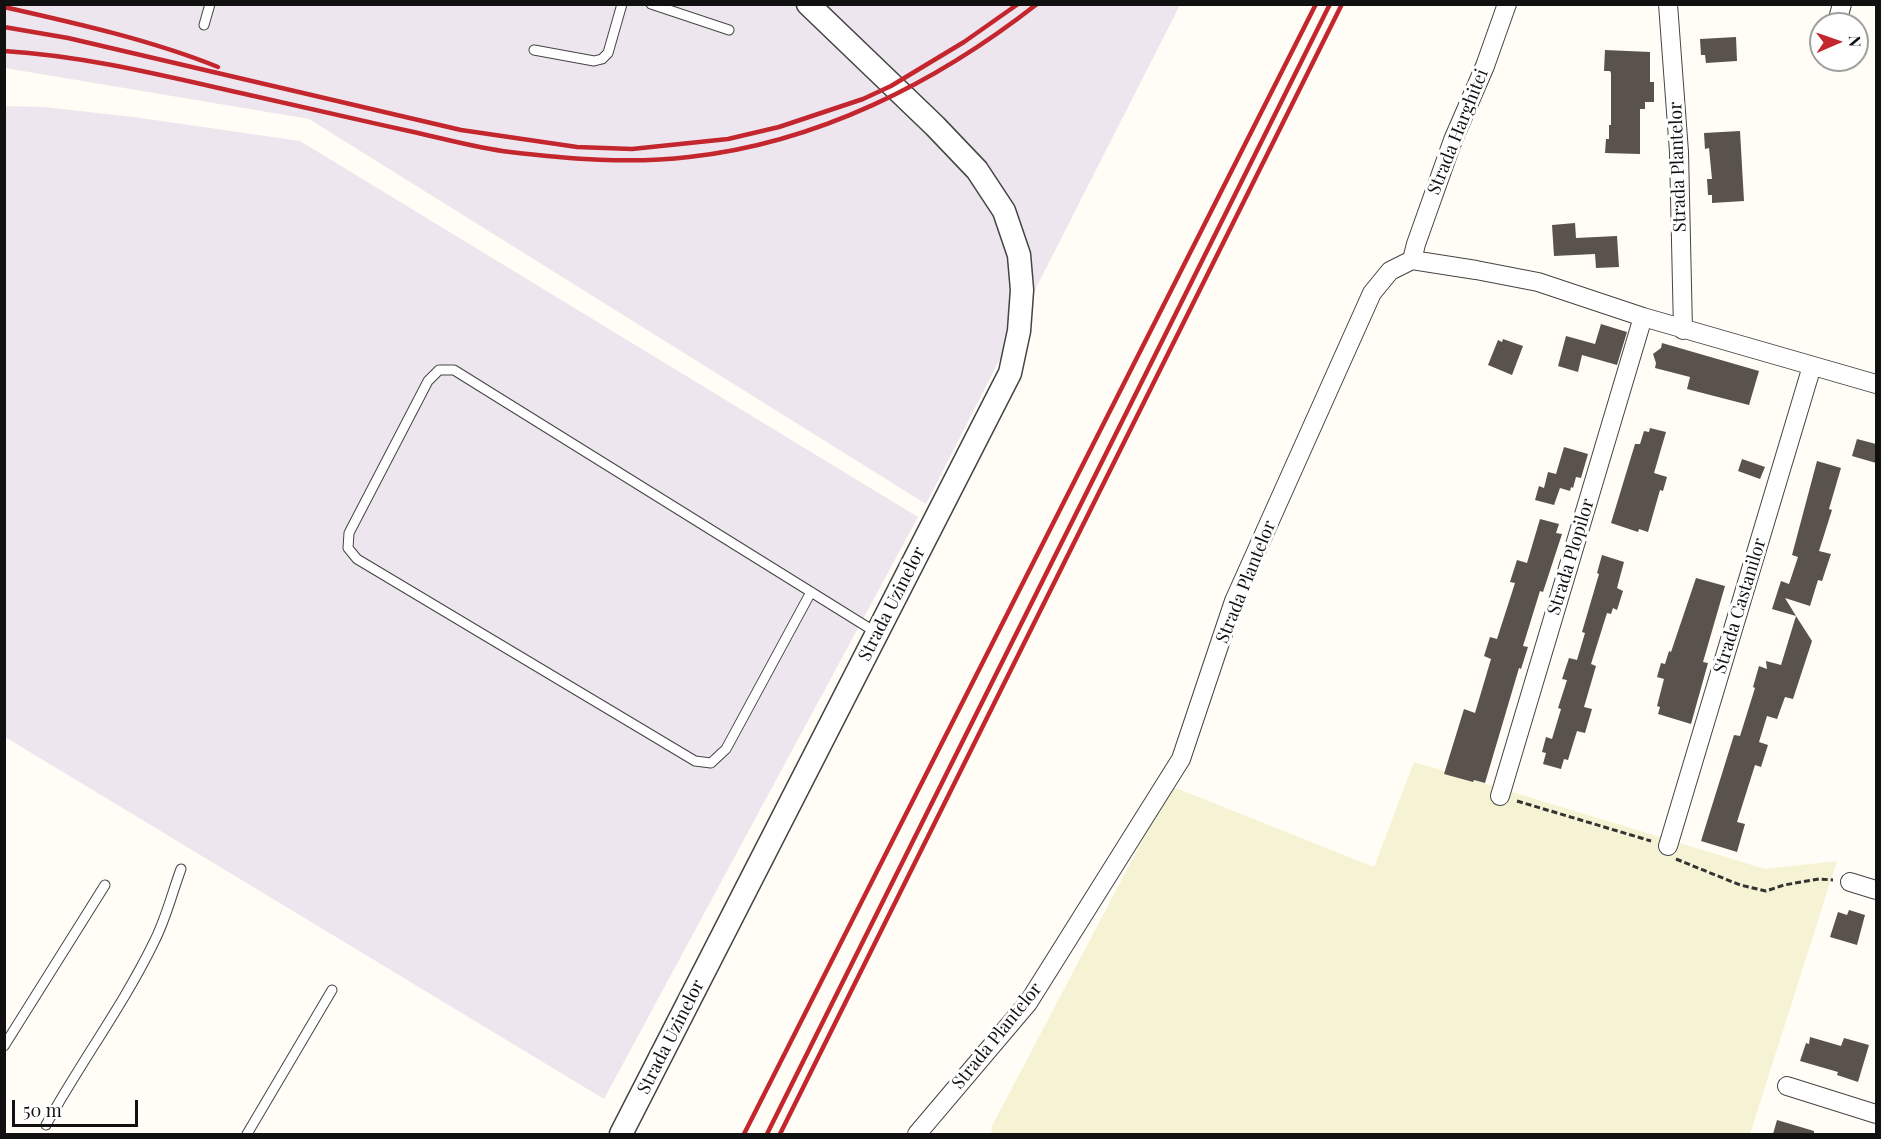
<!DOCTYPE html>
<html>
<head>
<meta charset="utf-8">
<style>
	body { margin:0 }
	#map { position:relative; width:1881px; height:1139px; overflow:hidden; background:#fffdf5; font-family:"Playfair Display",serif }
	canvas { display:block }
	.frame { position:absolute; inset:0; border:6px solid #111; pointer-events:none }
	.north { position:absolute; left:1809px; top:12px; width:60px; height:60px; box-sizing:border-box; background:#fff; border:2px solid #a0a0a0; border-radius:50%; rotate:88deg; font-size:16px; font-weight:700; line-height:24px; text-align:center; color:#111 }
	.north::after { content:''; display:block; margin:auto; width:21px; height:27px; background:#c4262e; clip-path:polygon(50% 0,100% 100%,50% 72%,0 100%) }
	.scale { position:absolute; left:12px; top:1100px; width:126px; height:27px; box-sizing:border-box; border:3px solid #111; border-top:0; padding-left:8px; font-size:18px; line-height:21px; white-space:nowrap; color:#111; -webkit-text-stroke:4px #fff; paint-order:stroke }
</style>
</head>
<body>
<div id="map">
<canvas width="1881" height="1139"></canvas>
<div class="frame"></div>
<div class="north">N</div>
<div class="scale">50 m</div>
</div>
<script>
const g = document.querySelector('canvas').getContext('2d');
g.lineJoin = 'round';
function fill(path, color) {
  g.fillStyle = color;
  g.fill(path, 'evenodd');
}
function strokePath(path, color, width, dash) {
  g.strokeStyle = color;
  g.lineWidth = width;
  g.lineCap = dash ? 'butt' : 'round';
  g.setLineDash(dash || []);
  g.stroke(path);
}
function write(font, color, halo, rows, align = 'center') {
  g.font = font + ' "Playfair Display",serif';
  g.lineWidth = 6;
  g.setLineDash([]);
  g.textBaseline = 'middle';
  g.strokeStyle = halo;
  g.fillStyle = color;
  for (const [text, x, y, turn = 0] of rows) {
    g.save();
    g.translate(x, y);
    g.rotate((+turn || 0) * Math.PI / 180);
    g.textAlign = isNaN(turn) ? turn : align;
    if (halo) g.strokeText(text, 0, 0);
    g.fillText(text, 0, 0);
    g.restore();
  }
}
fill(new Path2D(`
	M4,5H1180L926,504L309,119L5,68Z
	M4,106L44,107L134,117L300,141L918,517L604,1099L5,737Z`), '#eee6ef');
fill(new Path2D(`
	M1414,762L1765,869L1837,861L1750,1134H991L992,1126L1171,786L1374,867Z`), '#f6f3d4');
fill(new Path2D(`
	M1736,37L1737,61L1706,63L1705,55H1701L1700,39Z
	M1605,50L1650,52V82H1654V102H1645V109H1640V154L1605,153L1606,139H1609V125H1611V73L1610,71H1604Z
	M1740,131L1744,201L1712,203V195H1708L1707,179H1712L1709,148L1705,149L1704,133Z
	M1575,223L1576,238L1617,236L1619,267L1596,268L1595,254L1554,256L1552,225Z
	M1601,324L1627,332L1617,365L1582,355L1578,372L1558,366L1566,336L1595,344Z
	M1503,339L1523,346L1512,375L1488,365L1498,340L1502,342Z
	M1662,343L1759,371L1749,405L1687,389L1690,377L1655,368L1656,363L1653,354L1661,348Z
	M1650,428L1666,432L1654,473L1667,477L1663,491L1660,490L1648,532L1639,529L1638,532L1611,523L1635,444H1640L1644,431L1649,432Z
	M1857,439L1876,444V463L1852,456Z
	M1564,447L1588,454L1581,478L1576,477L1573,488L1571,487L1570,491L1560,488L1554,505L1535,500L1539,486L1544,488L1548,472L1556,474Z
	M1742,459L1765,467L1760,479L1738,471Z
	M1817,461L1841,468L1829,509L1832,510L1819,551L1831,554L1822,581L1818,580L1810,606L1785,598L1796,616L1772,609L1781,581L1789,584L1798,557L1792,555Z
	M1540,519L1559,524L1556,533L1562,534L1543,592L1540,591L1523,646L1528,647L1521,669L1519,668L1485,783L1474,780L1473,782L1444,774L1464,709L1475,713L1491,659L1484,656L1490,637L1497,639L1515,583L1510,582L1517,560L1527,563Z
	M1602,555L1624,562L1617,588L1623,591L1617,610L1613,608L1611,614L1607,613L1591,664L1596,666L1584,707L1592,709L1585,733L1577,731L1568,760L1564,759L1561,769L1543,764L1546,753L1542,752L1546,737L1552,739L1561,709L1558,708L1567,680L1562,679L1569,658L1577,660L1585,633L1582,632L1599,574L1597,573Z
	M1696,578L1725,586L1703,662L1708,663L1691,724L1658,714L1660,707L1657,706L1664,679L1657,677L1661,663L1665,664L1669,651L1671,652Z
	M1796,616L1812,641L1793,699L1785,697L1777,719L1767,716L1759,742L1768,745L1761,767L1755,765L1737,822L1745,824L1737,852L1701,841L1734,735L1740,736L1755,688L1753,687L1759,666L1767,669L1766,661L1781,665Z
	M1849,910L1865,915L1857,945L1830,937L1838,912L1847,915Z
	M1810,1037L1841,1046L1844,1038L1869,1045L1858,1082L1837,1075L1838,1072L1800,1061L1806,1043L1809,1044Z
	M1777,1120L1814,1131V1134H1773Z`), '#5a524d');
const service = new Path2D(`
	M651,4L729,30
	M204,25L210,4
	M534,50L594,61L602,59L608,53L622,4
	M811,592L726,749L711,763L695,761L357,559L348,548L349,533L428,381L439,370H454L877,633
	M4,1046L105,885
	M46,1125C80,1063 123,1006 154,942C166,919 172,893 181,869
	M247,1134L332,990`);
const minor = new Path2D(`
	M1668,4L1679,152L1683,330
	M1839,15L1842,4
	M1412,260L1416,244L1453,140L1485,66L1507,4
	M1500,796L1643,317
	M1668,846L1812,366
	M1850,882L1876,890
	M1787,1086L1876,1114
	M917,1134L1028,1003L1181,759L1234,601L1372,293L1390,271L1412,260L1476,270L1538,282L1643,317L1876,384`);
const tertiary = new Path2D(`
	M621,1134L1010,373L1019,331L1022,290L1019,255L1004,211L977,170L935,126L808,4`);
strokePath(service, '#444', 11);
strokePath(minor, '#444', 20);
strokePath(tertiary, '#444', 25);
strokePath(new Path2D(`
	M1517,801L1651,841
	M1676,859L1740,885L1766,891L1784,885L1819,879L1833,880`), '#333', 3, [6, 3]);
strokePath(service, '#fff', 9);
strokePath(minor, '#fff', 18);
strokePath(tertiary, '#fff', 22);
strokePath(new Path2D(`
	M4,7C75,23 151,40 218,67
	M4,27L68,38L461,130L577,147L632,149L728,139L779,127L863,99L891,86L964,42L1018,4
	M4,51C86,56 165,76 245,94C299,106 354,119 409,131C442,138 476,148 510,152C569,159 630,164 689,157C817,143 936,83 1037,4
	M744,1134L1316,4
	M767,1134L1330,4
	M780,1134L1342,4`), '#c4262e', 4.5);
write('18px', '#111', '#fff', [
	["Strada Harghitei",1458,132,-68],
	["Strada Plantelor",1678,167,-92],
	["Strada Plopilor",1571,557,-73],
	["Strada Plantelor",1246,582,-68],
	["Strada Uzinelor",892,604,-63],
	["Strada Castanilor",1740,606,-73],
	["Strada Plantelor",997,1036,-51],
	["Strada Uzinelor",671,1037,-63]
]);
</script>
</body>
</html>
